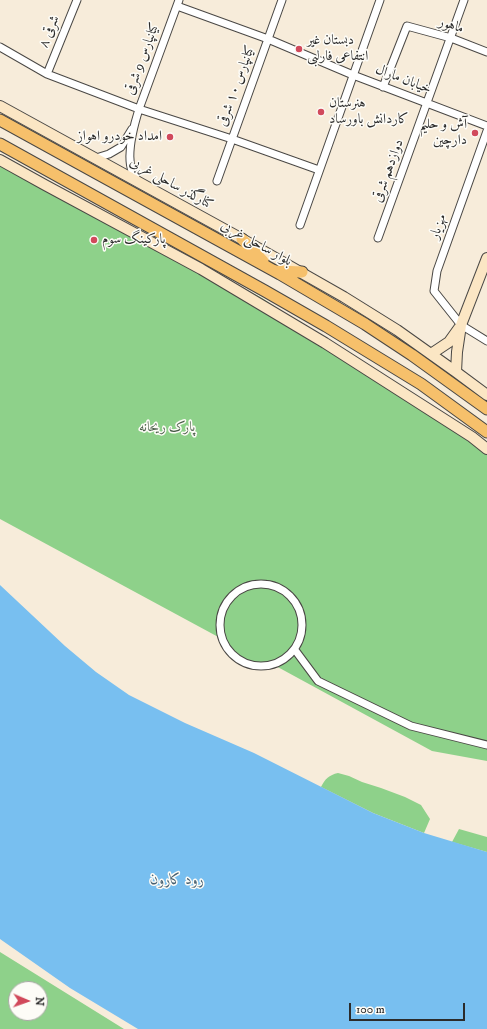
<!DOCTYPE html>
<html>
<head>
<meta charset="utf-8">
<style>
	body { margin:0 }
	#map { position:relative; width:487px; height:1029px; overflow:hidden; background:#f7ecda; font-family:"IM FELL DW Pica",serif }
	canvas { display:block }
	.north { position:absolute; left:8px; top:981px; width:40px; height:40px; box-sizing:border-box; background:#fdfcf7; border:1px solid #a9a8a5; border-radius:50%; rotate:92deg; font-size:11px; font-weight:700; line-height:16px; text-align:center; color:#2b2b2b }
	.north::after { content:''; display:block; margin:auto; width:14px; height:18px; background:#d1495b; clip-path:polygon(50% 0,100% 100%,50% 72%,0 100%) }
	.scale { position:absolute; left:349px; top:1003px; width:116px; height:18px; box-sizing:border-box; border:2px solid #2b2b2b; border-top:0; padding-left:5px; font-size:12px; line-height:14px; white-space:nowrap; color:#2b2b2b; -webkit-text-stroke:3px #fdfcf7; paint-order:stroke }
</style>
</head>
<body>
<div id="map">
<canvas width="487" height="1029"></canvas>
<div class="north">N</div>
<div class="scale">100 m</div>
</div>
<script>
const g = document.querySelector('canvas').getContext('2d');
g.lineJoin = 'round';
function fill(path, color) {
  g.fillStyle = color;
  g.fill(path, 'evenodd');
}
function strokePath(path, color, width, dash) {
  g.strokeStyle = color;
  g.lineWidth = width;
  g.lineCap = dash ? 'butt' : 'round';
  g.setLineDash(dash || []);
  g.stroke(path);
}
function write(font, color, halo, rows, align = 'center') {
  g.font = font + ' "IM FELL DW Pica",Amiri,serif';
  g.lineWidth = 3;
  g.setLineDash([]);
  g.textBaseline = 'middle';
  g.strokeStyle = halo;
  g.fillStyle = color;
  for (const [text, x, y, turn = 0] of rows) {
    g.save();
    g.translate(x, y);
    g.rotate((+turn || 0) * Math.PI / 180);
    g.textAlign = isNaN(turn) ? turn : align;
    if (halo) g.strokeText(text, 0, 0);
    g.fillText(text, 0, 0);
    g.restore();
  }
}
fill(new Path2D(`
	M0,160L95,208L262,298L487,449V761L432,751L274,665L234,661L222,639L0,519Z
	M338,773L349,776L362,782L381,788L405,797L421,805L430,819L424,833L373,813L321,787C325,779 329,775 338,773Z
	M459,829L487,837V852L452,842Z
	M0,952L124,1029H0ZM16,989H40V1013H16Z`), '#8ed18a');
fill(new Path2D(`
	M0,585L65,646L96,672L129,695L185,723L254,753L373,813L424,833L487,852V1029H138L70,988L0,939Z`), '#78bff0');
const street = new Path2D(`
	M177,6L268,39L353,75L487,126
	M0,47L47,74L139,109L232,139L319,170
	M47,74L77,0
	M383,87L407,26L451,38L487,52
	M487,131L437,271L434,291L461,325L487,341
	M96,158L109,154L121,147L132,129
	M217,181L282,0
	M138,182C136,178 134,174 132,171C126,154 134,125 139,109L179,0
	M300,225L380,0
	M378,238L464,0
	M220 625a41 41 0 1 1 82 0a41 41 0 1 1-82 0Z
	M295,650L318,681L411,726L487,745`);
const secondary = new Path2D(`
	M0,106L242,239L344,297L397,330L456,372L487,395
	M0,160L45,185L201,269L325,343L472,437L487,449
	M431,354L449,342L459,328
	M456,372L457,352L461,325L487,258`);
const primary = new Path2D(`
	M0,120L280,274L365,324L412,355L487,409
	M0,144L265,291L326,326L421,384L487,432
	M242,239L263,261
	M276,271L302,272`);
strokePath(street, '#4a4845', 9);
strokePath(secondary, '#4a4845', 12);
strokePath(primary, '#4a4845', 13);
strokePath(street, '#fff', 7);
strokePath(secondary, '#fbe6c4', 10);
strokePath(primary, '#f6c06b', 11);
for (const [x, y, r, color] of [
	[299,49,4,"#d1495b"],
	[321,112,4,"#d1495b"],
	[475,133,4,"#d1495b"],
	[170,137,4,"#d1495b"],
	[94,240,4,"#d1495b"]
]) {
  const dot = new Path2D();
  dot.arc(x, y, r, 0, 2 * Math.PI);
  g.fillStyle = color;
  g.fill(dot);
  strokePath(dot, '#fdfcf7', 1.5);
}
write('14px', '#2b2b2b', '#fdfcf7', [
	["ماهور",451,26,17],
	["۸ شرقی",50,32,-68],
	["کیانپارس 9 شرقی",143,59,-70],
	["خیابان مارال",403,80,21],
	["کیانپارس ۱۰ شرقی",237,86,-70],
	["دوازدهم شرقی",389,171,-70],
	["کنارگذر ساحلی غربی",171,184,29],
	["مهزیار",439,227,-70],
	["بلوار ساحلی غربی",256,244,29]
]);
write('14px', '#2b2b2b', '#fdfcf7', [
	["دبستان غیر",307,41],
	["انتفاعی فارلبی",307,57],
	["هنرستان",329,104],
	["کاردانش باورساد",329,120],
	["آش و حلیم",467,125,"right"],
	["دارچین",467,141,"right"],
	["امداد خودرو اهواز",162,137,"right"],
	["پارکینگ سوم",102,240]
], 'left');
write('14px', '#495d48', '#fdfcf7', [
	["پارک ریحانه",167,428]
]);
write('italic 15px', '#465f70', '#fdfcf7', [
	["رود کارون",177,881]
]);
</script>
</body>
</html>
